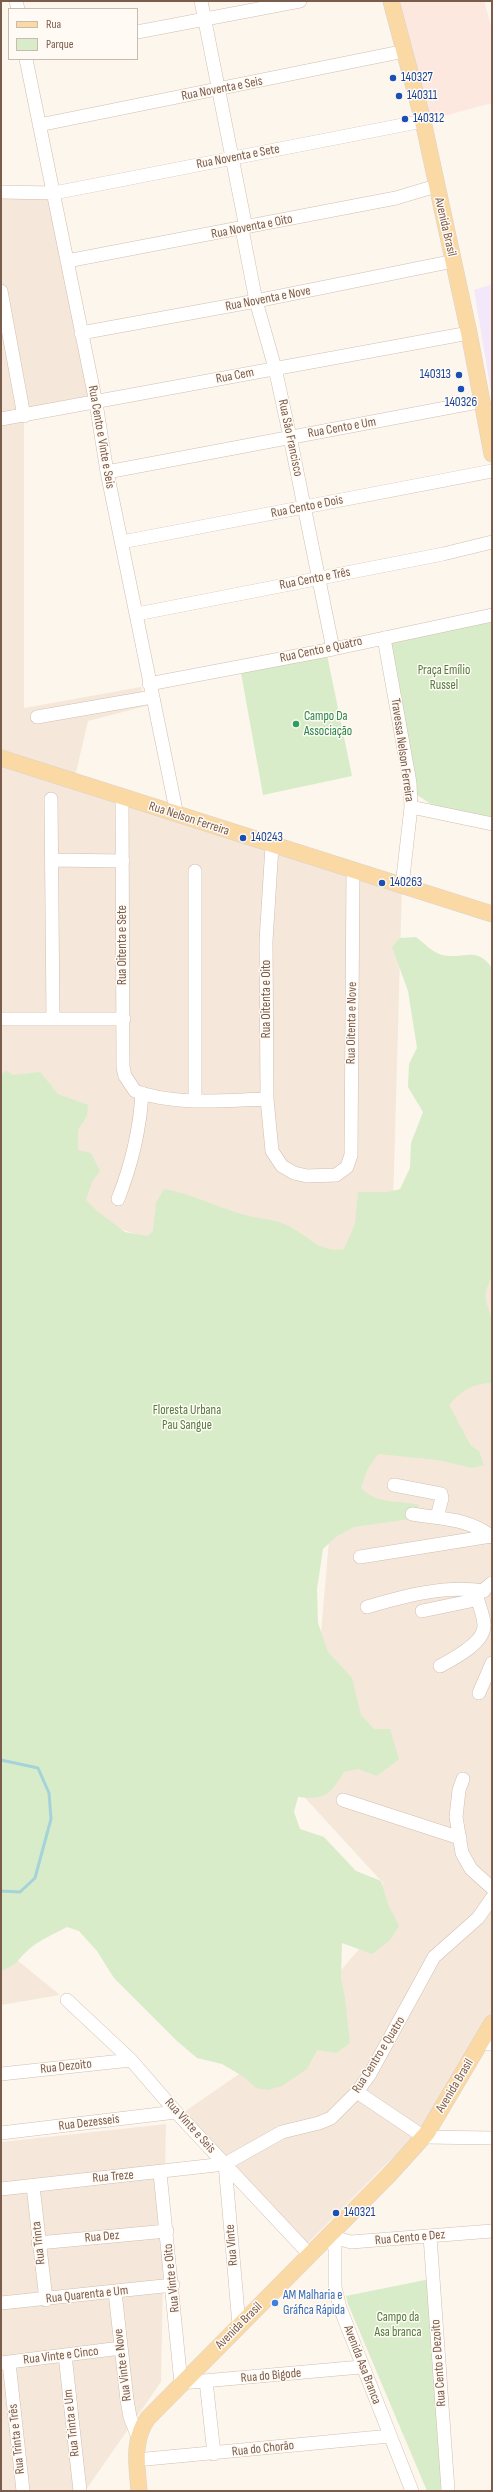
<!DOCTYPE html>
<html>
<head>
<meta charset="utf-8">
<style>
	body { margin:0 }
	#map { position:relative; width:493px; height:2492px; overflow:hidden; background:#fdf6ec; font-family:"Sofia Sans Condensed",sans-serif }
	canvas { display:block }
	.frame { position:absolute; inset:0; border:2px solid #7a5c4d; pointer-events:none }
	.legend { position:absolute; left:8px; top:8px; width:130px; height:52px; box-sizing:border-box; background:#fffaf3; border:1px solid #cabbb1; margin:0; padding:5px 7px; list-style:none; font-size:12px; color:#7a5c4d }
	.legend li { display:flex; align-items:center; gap:8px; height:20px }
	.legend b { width:20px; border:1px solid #cabbb1 }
</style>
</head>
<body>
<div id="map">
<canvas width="493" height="2492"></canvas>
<div class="frame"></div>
<ul class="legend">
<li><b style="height:5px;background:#fbd9a5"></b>Rua</li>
<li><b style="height:11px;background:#d8ecc9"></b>Parque</li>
</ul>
</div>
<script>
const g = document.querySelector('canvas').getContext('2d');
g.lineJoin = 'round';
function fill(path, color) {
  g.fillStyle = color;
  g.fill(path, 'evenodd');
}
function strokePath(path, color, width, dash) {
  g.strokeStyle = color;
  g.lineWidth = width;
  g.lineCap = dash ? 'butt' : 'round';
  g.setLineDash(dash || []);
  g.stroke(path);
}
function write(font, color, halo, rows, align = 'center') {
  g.font = font + ' "Sofia Sans Condensed",sans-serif';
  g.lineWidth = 3;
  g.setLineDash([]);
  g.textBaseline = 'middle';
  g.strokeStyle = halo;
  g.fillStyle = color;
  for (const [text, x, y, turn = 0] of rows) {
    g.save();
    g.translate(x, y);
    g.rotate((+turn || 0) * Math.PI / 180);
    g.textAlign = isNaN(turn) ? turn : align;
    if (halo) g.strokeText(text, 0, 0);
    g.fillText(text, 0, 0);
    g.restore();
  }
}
fill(new Path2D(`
	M1,192L54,193L96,403L24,416V708L141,687L146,706L88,721L74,781L402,886L390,1313L1,1192Z
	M492,1257V2014L421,2129L299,2252L174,2119L268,2054L361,1947L383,1883L296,1788L316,1691L344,1366Z
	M1,1947L60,1995L1,2005Z
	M166,2124L161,2382L85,2491H1V2142Z`), '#f5e8da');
fill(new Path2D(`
	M397,1H484L492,29V103L429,120Z`), '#fde8e0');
fill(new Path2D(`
	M492,284V398L474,290Z`), '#f3e8fa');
fill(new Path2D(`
	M492,618V820L431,804L414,793L388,641Z
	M327,655L352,776L263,795L241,673Z
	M416,937C423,942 433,953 442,955C463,960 476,945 492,968V1276C480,1301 488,1299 492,1323C493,1342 492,1364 492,1383C474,1383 460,1391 449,1405L471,1446L479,1451L484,1465L472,1468L438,1460L378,1454L367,1470L361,1488C380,1506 396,1499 419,1505L411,1519L354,1527L337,1536L323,1549L317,1589L318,1623L328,1652L352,1678L361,1715L374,1729H390L399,1759L377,1776L358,1769L344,1772C330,1795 325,1800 298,1797L294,1812L300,1829L324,1837L356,1871L381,1881L388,1904L399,1926L390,1940L372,1954L342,1943L341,1979L345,1998L350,2043L336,2053L317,2050L307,2069L282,2086L268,2090L256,2088L244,2077L222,2064L197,2058L177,2041L114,1978L97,1951L79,1931L67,1927C54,1934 39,1940 28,1950C15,1962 20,1963 1,1971V1075L6,1070L12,1075L40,1072L58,1094L88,1105L87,1116L78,1130V1150L91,1153L100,1171L92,1182L86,1200L97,1211L125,1232L148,1236L153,1231L156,1203L164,1189C194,1194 220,1209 249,1216C260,1219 273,1219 284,1224C307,1233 318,1254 344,1249L355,1224L358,1192H388L400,1189L410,1168L411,1143L423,1112L408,1087L409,1064L417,1048L408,991L392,947L400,938Z
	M435,2278L441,2491H427L348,2304L346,2296Z`), '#d8ecc9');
strokePath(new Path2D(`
	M1,1760L38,1768L49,1793L51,1819L35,1878L20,1892L1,1891`), '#a5d3da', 3);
const minor = new Path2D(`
	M16,1L18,9
	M201,1L246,228
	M137,32L300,1
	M26,59L96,403L107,472L177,815
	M39,125L405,51
	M1,192L54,193L423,121
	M242,229L256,301L275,368L290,437L333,649
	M67,261L396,198L436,186
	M1,291L24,416
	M81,333L256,301L454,261
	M1,419L469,333
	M107,472L483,401
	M122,542L492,471
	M137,614L443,554L492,542
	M384,638L410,783L411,807L402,886
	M149,684L333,649L492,615
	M37,717L152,697
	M122,797L123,1067L125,1076L135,1091C176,1106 225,1100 267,1099
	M51,799L53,1019
	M411,807L492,824
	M272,846L266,941L267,1099L272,1151L282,1166L294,1173L307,1176L336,1175L347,1167L351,1155L353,870
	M52,860L123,861
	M195,871V1100
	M1,1019H124
	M118,1199C131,1166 140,1129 142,1093
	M394,1485L441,1494L442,1498L437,1517
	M412,1514C440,1519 469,1518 492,1537
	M360,1557L491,1536
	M367,1607C404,1596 445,1585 484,1591
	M422,1611L470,1601L492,1583
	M440,1666C453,1659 485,1643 484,1625C484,1616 479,1606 477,1597
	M479,1693L492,1663
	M463,1779L459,1790L456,1817L462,1853L471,1869L492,1888
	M343,1800L460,1838
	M67,2000L131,2060L176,2112L309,2254
	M479,2044H492
	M1,2074L131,2060
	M357,2092L424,2137L492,2138
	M1,2133L176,2112
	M225,2164L239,2325
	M160,2173L181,2383L361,2367
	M33,2186L46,2300
	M1,2189L225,2164L282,2132L319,2123L331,2118L357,2092L370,2074L434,1957L478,1918L492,1898
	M331,2233L336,2238L351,2242L492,2231
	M328,2236L335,2248V2287L340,2308L412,2491
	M430,2236L448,2490
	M38,2243L167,2231
	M115,2292L127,2400L130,2417L138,2437
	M1,2303L173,2285
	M65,2355L80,2491
	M1,2363L121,2348
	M9,2363L23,2491
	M206,2381L214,2454
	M136,2460L390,2436`);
const major = new Path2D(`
	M391,1L423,121L469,333L492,454
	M1,758L492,914
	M139,2491C137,2465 132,2440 148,2418L389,2175L427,2133L492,2023`);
strokePath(minor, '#d1beb0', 14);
strokePath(major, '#dad1cd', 17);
strokePath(minor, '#fff', 13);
strokePath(major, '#fbd9a5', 16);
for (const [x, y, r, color] of [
	[393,78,4,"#1a4fb4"],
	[399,96,4,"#1a4fb4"],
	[405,119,4,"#1a4fb4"],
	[459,375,4,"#1a4fb4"],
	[461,389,4,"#1a4fb4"],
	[296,724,4,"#2e9e5b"],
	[243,838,4,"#1a4fb4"],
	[382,883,4,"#1a4fb4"],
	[336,2213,4,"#1a4fb4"],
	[275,2303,4,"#3f7fe0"]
]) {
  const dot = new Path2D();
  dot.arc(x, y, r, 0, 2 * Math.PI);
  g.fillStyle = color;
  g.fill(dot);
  strokePath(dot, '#fffaf3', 1.5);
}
write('13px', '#164399', '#fffaf3', [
	["140327",401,78],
	["140311",407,96],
	["140312",413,119],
	["140313",451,375,"right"],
	["140326",461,403,"center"],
	["140243",251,838],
	["140263",390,883],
	["140321",344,2213]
], 'left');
write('13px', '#7a5c4d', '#fffaf3', [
	["Rua Noventa e Seis",222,89,-11],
	["Rua Noventa e Sete",238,157,-11],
	["Rua Noventa e Oito",252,227,-11],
	["Avenida Brasil",445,227,77],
	["Rua Noventa e Nove",268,299,-11],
	["Rua Cem",235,376,-11],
	["Rua Cento e Um",342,428,-10],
	["Rua Cento e Vinte e Seis",101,437,80],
	["Rua São Francisco",290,438,78],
	["Rua Cento e Dois",307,507,-11],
	["Rua Cento e Três",315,579,-11],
	["Rua Cento e Quatro",321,650,-12],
	["Travessa Nelson Ferreira",402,750,82],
	["Rua Nelson Ferreira",189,819,18],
	["Rua Oitenta e Sete",123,945,-90],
	["Rua Oitenta e Oito",267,999,-90],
	["Rua Oitenta e Nove",352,1023,-89],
	["Rua Centro e Quatro",379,2055,-58],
	["Rua Dezoito",66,2067,-6],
	["Avenida Brasil",455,2086,-59],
	["Rua Dezesseis",89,2123,-7],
	["Rua Vinte e Seis",190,2126,48],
	["Rua Treze",113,2177,-5],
	["Rua Dez",102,2237,-5],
	["Rua Cento e Dez",410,2238,-5],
	["Rua Trinta",39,2243,-96],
	["Rua Vinte",232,2245,-95],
	["Rua Vinte e Oito",172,2278,-96],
	["Rua Quarenta e Um",87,2295,-6],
	["Avenida Brasil",239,2326,-45],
	["Rua Vinte e Cinco",61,2356,-7],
	["Rua Cento e Dezoito",439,2363,-94],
	["Rua Vinte e Nove",123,2365,-97],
	["Avenida Asa Branca",362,2365,69],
	["Rua do Bigode",271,2376,-5],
	["Rua Trinta e Um",72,2423,-96],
	["Rua Trinta e Três",17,2439,-96],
	["Rua do Chorão",263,2449,-6]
]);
write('13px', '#537a41', '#fffaf3', [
	["Praça Emílio",444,671],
	["Russel",444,686],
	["Floresta Urbana",187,1411],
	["Pau Sangue",187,1426],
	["Campo da",398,2318],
	["Asa branca",398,2333]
]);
write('13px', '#27864d', '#fffaf3', [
	["Campo Da",304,717],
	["Associação",304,732]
], 'left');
write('13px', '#366cbe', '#fffaf3', [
	["AM Malharia e",283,2296],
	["Gráfica Rápida",283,2311]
], 'left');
</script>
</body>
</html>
